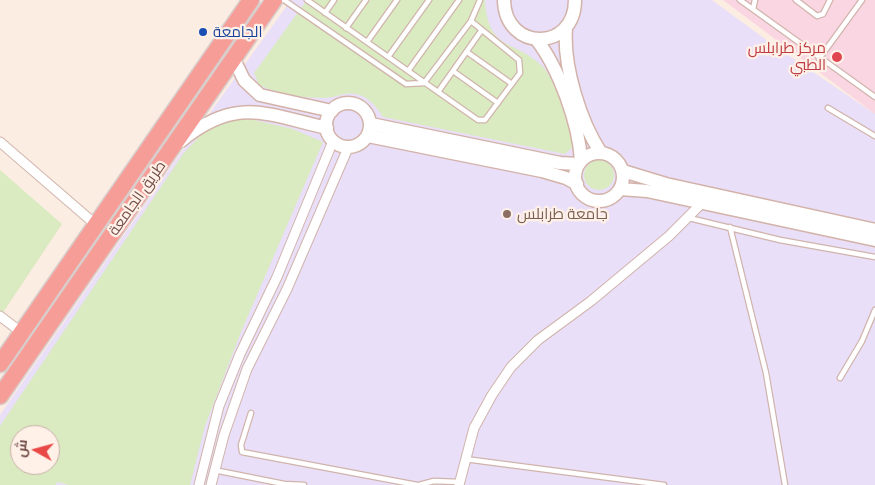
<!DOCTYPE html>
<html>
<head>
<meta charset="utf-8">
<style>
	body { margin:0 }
	#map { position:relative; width:875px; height:485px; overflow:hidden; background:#fcede2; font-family:"Exo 2",Cairo,sans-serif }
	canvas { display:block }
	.north { position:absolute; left:10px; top:425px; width:50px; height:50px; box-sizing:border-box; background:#fff1e8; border:1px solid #c7b0a8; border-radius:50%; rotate:277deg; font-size:14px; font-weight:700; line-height:20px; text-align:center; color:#744f48 }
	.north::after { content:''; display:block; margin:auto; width:18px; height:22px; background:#e84846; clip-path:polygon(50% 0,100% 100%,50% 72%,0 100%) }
</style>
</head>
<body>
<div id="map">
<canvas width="875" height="485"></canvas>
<div class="north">ش</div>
</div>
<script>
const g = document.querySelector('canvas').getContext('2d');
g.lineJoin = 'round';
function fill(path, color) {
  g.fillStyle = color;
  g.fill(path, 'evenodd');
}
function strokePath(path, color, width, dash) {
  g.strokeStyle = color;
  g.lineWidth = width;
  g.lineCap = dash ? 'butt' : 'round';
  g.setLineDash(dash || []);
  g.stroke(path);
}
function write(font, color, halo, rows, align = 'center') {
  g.font = font + ' "Exo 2",Cairo,sans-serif';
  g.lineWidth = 4.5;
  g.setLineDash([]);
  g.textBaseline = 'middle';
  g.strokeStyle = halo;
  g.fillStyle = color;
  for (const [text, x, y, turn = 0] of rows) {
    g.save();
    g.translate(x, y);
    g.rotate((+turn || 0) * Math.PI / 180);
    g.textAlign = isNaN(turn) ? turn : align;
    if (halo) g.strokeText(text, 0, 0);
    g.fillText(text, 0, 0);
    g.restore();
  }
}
fill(new Path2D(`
	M291,0H712L772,44L875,114V485H0V415L173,164ZM20,435H50V465H20Z`), '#eadff8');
fill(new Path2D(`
	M723,0H875V114Z`), '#fad5e2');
fill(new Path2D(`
	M307,0H485C488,52 514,39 541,65C556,78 568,127 574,146L565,154L383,117C375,104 363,91 346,94C338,95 332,98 323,98C302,98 279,94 259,85L254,73Z
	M245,118L293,129L323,142L241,332L205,426L190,485H69L57,482L56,485H0V426L183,154L208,127ZM20,435H50V465H20Z
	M584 175a15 15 0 1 1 30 0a15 15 0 1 1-30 0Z
	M0,170L62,224L0,317Z`), '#daeac1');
const lane = new Path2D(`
	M284,0L406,84L424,83L471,21
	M307,0L478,120H485L520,73L519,60L471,21L480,0
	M740,0L875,97
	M796,0L817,16L823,14L830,0
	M753,9L755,0
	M325,13L334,0
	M346,28L366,0
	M367,42L397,0
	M467,52L512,84
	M388,57L429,0
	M819,59L862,0
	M408,71L459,0
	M453,71L498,103
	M438,92L481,31
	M828,108L875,136
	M689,218L780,240L875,257
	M730,227L766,373L785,485
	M840,378L862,341L875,310
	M251,413L241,445L242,452L417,485
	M465,459L664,485
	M214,470L284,484L304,485
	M419,485L434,481L459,482`);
const street = new Path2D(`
	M0,142L95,224
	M0,316L21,332
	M199,485L219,406L240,354L277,277L333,141
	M211,485L224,435L247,369L287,289L348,148
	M459,485L474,428L492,395L511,367L538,340L591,301L669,236L702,203`);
const secondary = new Path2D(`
	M504,0C505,52 575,52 575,0
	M566,28C563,66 580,121 601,153
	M536,39C559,68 579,124 581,161
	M233,57L244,80L260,95L332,111
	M326 125a22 22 0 1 1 44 0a22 22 0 1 1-44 0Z
	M371,124L560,163L579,164
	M368,136L542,171L566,178L577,184
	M181,141C236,96 265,114 327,128
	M575 177a24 24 0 1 1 48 0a24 24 0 1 1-48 0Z
	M623,171L666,184L875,230
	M620,189L647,191L875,240`);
const highway = new Path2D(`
	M0,364L251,0
	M0,396L274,0`);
strokePath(lane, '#d0b4ac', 7);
strokePath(street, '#d0b4ac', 11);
strokePath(secondary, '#d3b3a9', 15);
strokePath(highway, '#d8cecc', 19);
strokePath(lane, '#fff', 4.5);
strokePath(street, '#fff', 9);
strokePath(secondary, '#fff', 12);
strokePath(highway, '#f79d98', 16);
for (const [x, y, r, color] of [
	[203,32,5,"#1a4fb4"],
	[837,57,6,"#e0444e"],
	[507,214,5,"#8d6e63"]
]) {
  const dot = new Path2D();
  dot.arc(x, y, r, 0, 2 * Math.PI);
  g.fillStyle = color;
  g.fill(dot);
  strokePath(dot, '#fff1e8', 2);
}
write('15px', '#164399', '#fff1e8', [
	["الجامعة",213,32]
], 'left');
write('15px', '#be3a42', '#fff1e8', [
	["مركز طرابلس",826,48],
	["الطبي",826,65]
], 'right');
write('15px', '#744f48', '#fff1e8', [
	["طريق الجامعة",137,198,-55]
]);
write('15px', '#785e54', '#fff1e8', [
	["جامعة طرابلس",517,214]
], 'left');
</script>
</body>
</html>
